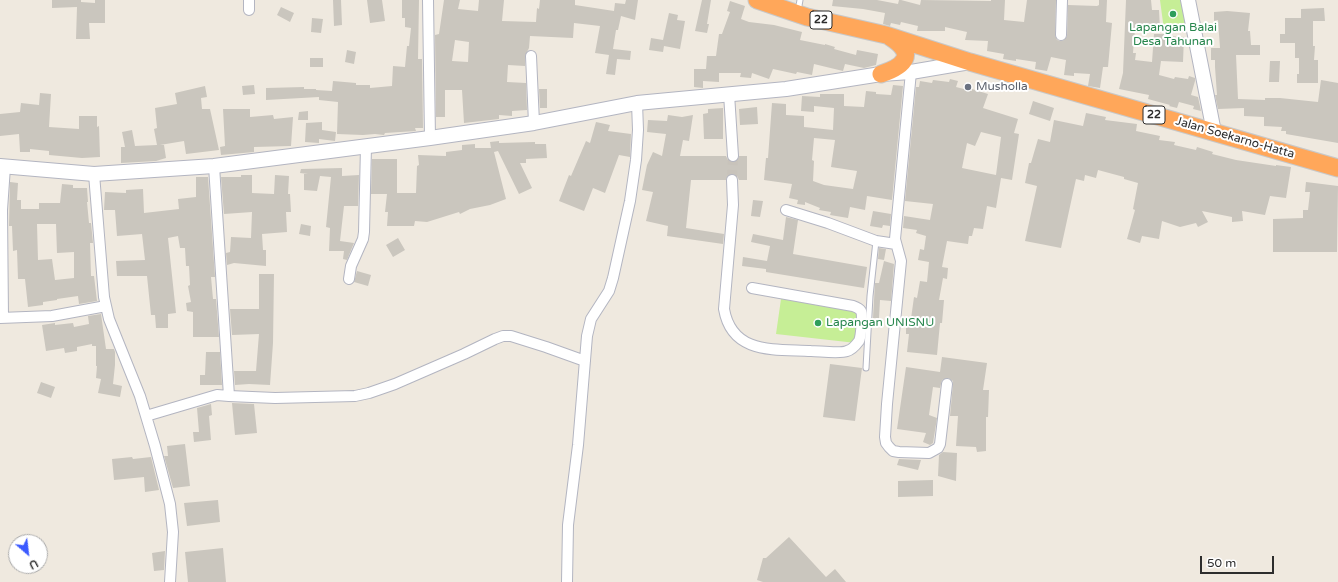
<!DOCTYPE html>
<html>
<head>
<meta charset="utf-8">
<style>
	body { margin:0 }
	#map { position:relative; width:1338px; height:582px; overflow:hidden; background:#efe9df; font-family:"Varela Round",sans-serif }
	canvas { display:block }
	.north { position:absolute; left:8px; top:534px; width:40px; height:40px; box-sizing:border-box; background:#fff; border:1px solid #ababab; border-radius:50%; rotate:152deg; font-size:11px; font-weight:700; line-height:16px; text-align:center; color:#2d2d2d }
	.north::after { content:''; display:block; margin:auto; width:14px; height:18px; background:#3c5aff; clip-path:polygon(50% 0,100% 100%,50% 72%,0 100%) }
	.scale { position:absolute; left:1200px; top:556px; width:74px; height:18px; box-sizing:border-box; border:2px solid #2d2d2d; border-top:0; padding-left:5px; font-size:12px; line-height:14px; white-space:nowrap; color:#2d2d2d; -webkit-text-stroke:3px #fff; paint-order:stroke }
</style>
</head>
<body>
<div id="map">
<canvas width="1338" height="582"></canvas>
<div class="north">U</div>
<div class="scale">50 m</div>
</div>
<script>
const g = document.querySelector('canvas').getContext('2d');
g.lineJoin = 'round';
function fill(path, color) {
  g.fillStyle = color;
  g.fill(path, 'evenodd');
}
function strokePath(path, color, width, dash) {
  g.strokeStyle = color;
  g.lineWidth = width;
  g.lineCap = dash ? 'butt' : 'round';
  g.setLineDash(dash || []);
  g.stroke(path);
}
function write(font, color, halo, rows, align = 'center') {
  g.font = font + ' "Varela Round",sans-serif';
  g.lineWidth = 4;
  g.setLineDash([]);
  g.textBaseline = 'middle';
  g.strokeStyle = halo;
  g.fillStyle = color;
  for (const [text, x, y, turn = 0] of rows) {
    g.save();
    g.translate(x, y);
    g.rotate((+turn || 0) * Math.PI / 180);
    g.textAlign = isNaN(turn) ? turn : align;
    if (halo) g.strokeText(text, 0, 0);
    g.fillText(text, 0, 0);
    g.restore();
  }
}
fill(new Path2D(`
	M1160,0H1182L1187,29L1164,30Z
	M781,299L859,311L856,343L776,334Z`), '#c6ee96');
fill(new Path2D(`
	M52,0H81V2L95,3V0H105V23H89L90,39H76L77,7L52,8Z
	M333,0H341L342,25L334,26Z
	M367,0H382L385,21L370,23Z
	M402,0H419L418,59H422L423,128H415L416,131L385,133L384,135L375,134L363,135L337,134L338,102L319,100V97L266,100V88L304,87V89H316V90L332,91L333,81L356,83V85H370V88L392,86L393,66L405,67L407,46H409L411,28L405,27V18H402Z
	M444,0H460L458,9L478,11L479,0H504L502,21L536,22L537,8L539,9L540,0H575V5L614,11L615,3L625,4L626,0H638L635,20L621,16L618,30H616L613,49L631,51L630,60L617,59L615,75L606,74L609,55L595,53L600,26L574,23L573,38L530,36L529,48L525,56V66L508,65L507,82L526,83L527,110L512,111V116L499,115V119L464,123L462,90H445V117H436L435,35L439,34ZM455,40L469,42L468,62L452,61Z
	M702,0H711L707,24H709L707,33L695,31Z
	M833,0H877L898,4L899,0H901L920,5L921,0L991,1V0H1005L1004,20L1024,22L1027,0H1056L1055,35L1057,40L1061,41L1064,40L1067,36L1068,5L1097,6L1099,5V0H1107L1106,22L1112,23L1108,67H1103L1100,88L1088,86L1090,74L1074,73V76L1064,75L1066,60L1051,57L1047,71L1035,69L1036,62L1016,59V61L1003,59L1004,54L987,51L988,41L965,40L967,32L945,27V31H917L918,26L901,22L900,25L891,23L890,26L883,24L885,13L863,9L832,6Z
	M1126,0H1151L1152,10H1159L1160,29H1135L1133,53H1136L1135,60L1152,62L1154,34H1165V36L1184,37L1183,62L1161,61L1159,75L1174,79L1175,77L1188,79L1189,76L1195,78V81L1191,95L1198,97L1201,111L1193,109L1194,106L1179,102L1177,108L1169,106L1170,105L1148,99L1149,95L1119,89L1123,73Z
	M730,1L745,6L741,19L749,22L774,25L802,32L800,40L825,45V44L835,47L834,49L856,55L857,50L878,54L876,65L864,68L845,64L843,71L814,64L812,75L797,72L796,74L773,69L769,79L752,73L751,78L740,77L741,73H719V82L703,81V88L694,87V69H706L707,56H716L719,34H722L730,12L727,11Z
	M281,7L294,13L290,22L277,15Z
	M1324,8L1325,21H1313V46H1315L1314,60H1318V83H1297V74H1299V58H1295V43H1280V34H1285V18H1301V9Z
	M1227,11L1250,13L1248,31H1250L1251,45H1260V55H1236L1238,99L1265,100V98H1280L1318,102L1321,80L1338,83V143L1286,134V131H1281L1282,127L1264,126V117L1244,116V108L1218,109L1215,95H1217L1215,67V60H1211V48H1220L1218,20L1214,21V12Z
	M669,13L678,15L677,20L685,21L680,49L664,46L663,52L649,50L651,38L663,40Z
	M312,18L323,19L321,33L311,32Z
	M347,50L356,52L354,64L345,62Z
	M310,58H323V67H310Z
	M1270,61H1280L1279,82H1269Z
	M950,79L958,81L956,87L972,91V89L988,94L983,108L1018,119L1014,133L1019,134L1012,180L1001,178L996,208L987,206L983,229L974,228L972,236H969L968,244L947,241L942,267L948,268L947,279L943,278L939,300H944L942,323H940L937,355L907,352L909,334H906V325L910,326L914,297L917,298L920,281L927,282L929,262L918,260L920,249L924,250L926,236L916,233L917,230L903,228L904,216L930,220L933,204L905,201L916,87H919L920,81L932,83L933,80L949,82ZM981,132L1001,137L996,175L962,168L967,143L975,146Z
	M254,85L255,94L243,95L242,86Z
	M893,85L903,86L892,200L867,196L865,210L850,207L848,218L830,215L831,212L819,210L820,208L805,202V205L797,204L798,200L789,198L792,184L764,180L766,158H768L772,103L786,104V115L804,116V127L833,130L834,108L814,106V112L801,111L802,96L820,97V94H844V106L864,107L866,91L876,92V94L891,95ZM814,138L835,140L831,167L857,171L853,189L824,185L813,181L814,161L812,160Z
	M205,86L207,97L201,98L202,109H210L219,150L186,154L184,141L160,145H164L166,158L156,161L121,163V147H125L122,132L132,130L135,146L157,145L154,129L157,128L155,108L177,104L175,93Z
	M539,89H547V108H540Z
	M40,93L51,94L49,127L79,129V116H97V127L99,126L100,157L82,158L49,155V151L30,149V152H20L19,134L0,136V114L20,112L21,103L39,105Z
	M1033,101L1054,108L1050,121L1029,114Z
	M757,107L758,124L740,125L739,109Z
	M723,108V139H704L703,114L708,113V109Z
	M223,109H250V117L273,115L274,119L293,117L291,146L254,147V152L221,155L220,147L225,146Z
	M308,111V120H298L299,112Z
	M1086,113L1106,117L1105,120L1137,124L1136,131L1160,136L1159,140L1175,142L1174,145L1196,150L1197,147L1213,152L1212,154L1236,160L1276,166V165L1291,167L1286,198L1270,196L1265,215L1242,211L1243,221L1232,222V217L1202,211L1208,222L1198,227L1196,223L1180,227L1162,221L1159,239L1142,236L1140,243L1127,239L1135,210L1133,209L1138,183L1124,179V177L1098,170L1096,178L1085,175L1084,181L1076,179L1061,248L1025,241L1037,186L1025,183L1029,163H1031L1038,139L1050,142L1054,120L1083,126Z
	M668,115L682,117L693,115L689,141L683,140L680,156H726L728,160L733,162L737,161L739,156H747V180H739L737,176L732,174L728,175L726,180H691L686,228L724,234L723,244L667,236L668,226L646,221L653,192L642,190L647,165L653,152L662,156L666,134L647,132L648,120L667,121Z
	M322,122V130L336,132L335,141L319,139V143L305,142L306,123Z
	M596,122L610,125L608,131L631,134L630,157L619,155L605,193L593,188L584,211L559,201L569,175L571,176L586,141L590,143Z
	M499,141V143L535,142V144H546L547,158L526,159V163H520L532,188L519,194L498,151L494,152L506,199L490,205L470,209L460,214L459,212L427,222L415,221L414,226H387L388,212H385L387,194H371L372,159H397V193H416L417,166L419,165L418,155L446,156V152L462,150V145L475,144V148H491L490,142Z
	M342,168V176L359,175L358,206H344L340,241L354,243L347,260L343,259L344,251H329L330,228L326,227L331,177L320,176L317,191L304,190V174H308L300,173L301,169Z
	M241,175H252V193L274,194L275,175L289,176L288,194H290L291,212H286L287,232L262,234L263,250H266V266L234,263L227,265L226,253L230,252L231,237L251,238L252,212L224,214L221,177H241Z
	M196,177H208L215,277H211L213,299H216L219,337H193V312L187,311L186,303L191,302L188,286L190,285L189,266H186L185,248H180L178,236L168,238L176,313L168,314V328H156L155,315H151L147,276H117L116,261L145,260L142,234L117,236L115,210H104L105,192L126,193V190L143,189L144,213L179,209L178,199L196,197Z
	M10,182L18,183L17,200H21V209H39V203H60L62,184L73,185V188H87L88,202H87L89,223H91L93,243H90L91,276H94L97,301L79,304L78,296L57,299V300L43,302V305L28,307L25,279H18L17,250L13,251L12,226H9ZM37,224H56L57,253L74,252V278L55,280L52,259L38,260Z
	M1306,182L1338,186L1337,252H1273V219L1303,218V210H1308L1310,192H1305Z
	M753,200L763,201L760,217L751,216Z
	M873,211L891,214L890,226L883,225L882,228L870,226Z
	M786,217L798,220L793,254L867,267L864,288L766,272V269L742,266L743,257L767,261L770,246L751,242L753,234L783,240Z
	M301,224L311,226L310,236L299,234Z
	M398,238L405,250L393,257L386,245Z
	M879,248L886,249L884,260L878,259Z
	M884,261L894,264L891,301L880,300L879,318H873L875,283H879Z
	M357,271L371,275L368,286L354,282Z
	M259,274H274L273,343L270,385L249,384L235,385L234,371H256L259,334L232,335L230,309H259Z
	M101,314L106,349H114L115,352V365L113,384L122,386L120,397L98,393L101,379L96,378L97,366H96V346H92V344L77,347V351L65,353L64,348L46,351L42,325L55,323V325L73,323L74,327L89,324L88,316Z
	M206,352H220L222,385H200V375H205Z
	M942,357L987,363L983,390H989L988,417H986V451L977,452L976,447L956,446L958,416H950L953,384V381L948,378L942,380L940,388L933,387L929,415L937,418L933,443L930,445L923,442L926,433L897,429L906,367L940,372Z
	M830,364L862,368L855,421L823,417Z
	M41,382L55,387L51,398L37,393Z
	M232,403L254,404L257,433L235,435Z
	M211,404L212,415L209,416L211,440L194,442L193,432H199L197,408Z
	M185,444L190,486L173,488L164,456H168L167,446Z
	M943,452L957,453L956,481L938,476L939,455Z
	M132,457L133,459L151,457L159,490L145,492L144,477L114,480L112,459Z
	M899,459L921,460L918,470L897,465Z
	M933,480V496L898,497V481Z
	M218,500L220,522L187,526L184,503Z
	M789,537L826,577L835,569L846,582H763L757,580L763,558H766Z
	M223,548L226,582H188L185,552Z
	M165,551L164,570L154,571L152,553Z`), '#cac6be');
strokePath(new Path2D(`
	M732,180L733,156`), '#c8c3bb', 10, [10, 5]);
const lane = new Path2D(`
	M798,11L800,0
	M866,368L870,296L876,241`);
const street = new Path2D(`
	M428,0L430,138
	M249,10V0
	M1061,35L1062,0
	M531,56L534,123
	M911,72L895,239L901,261L887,404L885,437L886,443L889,447L893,451L899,452L929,453L938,448L940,444L947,384
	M729,94L733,156
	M94,174L104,297L109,319L140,396L155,446L170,504L173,532L170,582
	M732,180L733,205L724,309C732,355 775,349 811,351C819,351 840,354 847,351C852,350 856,345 859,341C861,337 863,315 861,311C859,308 856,307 853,306L752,288
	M786,210L828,223L876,241L896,244
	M349,279L351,266L363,239L364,232L366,146
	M3,317L2,210L5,167
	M0,318L52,316L106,306
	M229,396L275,398L355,396L369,393L395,384L464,354L495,339L503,336H511L546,347L585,361
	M146,416L217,395L229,396L214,166
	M567,582L568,525L578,445L587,336L591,319L609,291L613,278L630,201L636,160L638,130L637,103`);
const secondary = new Path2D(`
	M1188,0L1214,132
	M0,166L94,174L214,166L430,138L534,123L637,103L786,89L881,74L911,72L970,62`);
const highway = new Path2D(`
	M757,0L807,17L886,35L970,62L1338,168
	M881,74C905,66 917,54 890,37`);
strokePath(lane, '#b3b5c1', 7);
strokePath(street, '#b3b5c1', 12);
strokePath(secondary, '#b3b5c1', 16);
strokePath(highway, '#c8c8c8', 19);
strokePath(lane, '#fff', 5);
strokePath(street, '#fff', 10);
strokePath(secondary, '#fff', 14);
strokePath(highway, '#ffa75a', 17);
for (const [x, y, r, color] of [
	[1173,14,4,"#2e9e5b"],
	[968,87,4,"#6b7280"],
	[818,323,4,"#2e9e5b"]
]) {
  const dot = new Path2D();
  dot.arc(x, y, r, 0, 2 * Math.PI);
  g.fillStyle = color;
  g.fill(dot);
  strokePath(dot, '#fff', 1.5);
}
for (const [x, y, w] of [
	[821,20,22],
	[1154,115,22]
]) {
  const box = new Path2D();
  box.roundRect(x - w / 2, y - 9, w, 18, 3);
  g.fillStyle = '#fff';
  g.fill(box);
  strokePath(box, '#2d2d2d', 1);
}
write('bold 11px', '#2d2d2d', null, [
	["22",821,20],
	["22",1154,115]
]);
write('12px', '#27864d', '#fff', [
	["Lapangan Balai",1173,28],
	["Desa Tahunan",1173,42],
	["Lapangan UNISNU",826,323,"left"]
]);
write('12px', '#5b616d', '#fff', [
	["Musholla",976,87]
], 'left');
write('12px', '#2d2d2d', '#fff', [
	["Jalan Soekarno-Hatta",1235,138,16]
]);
</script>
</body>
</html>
